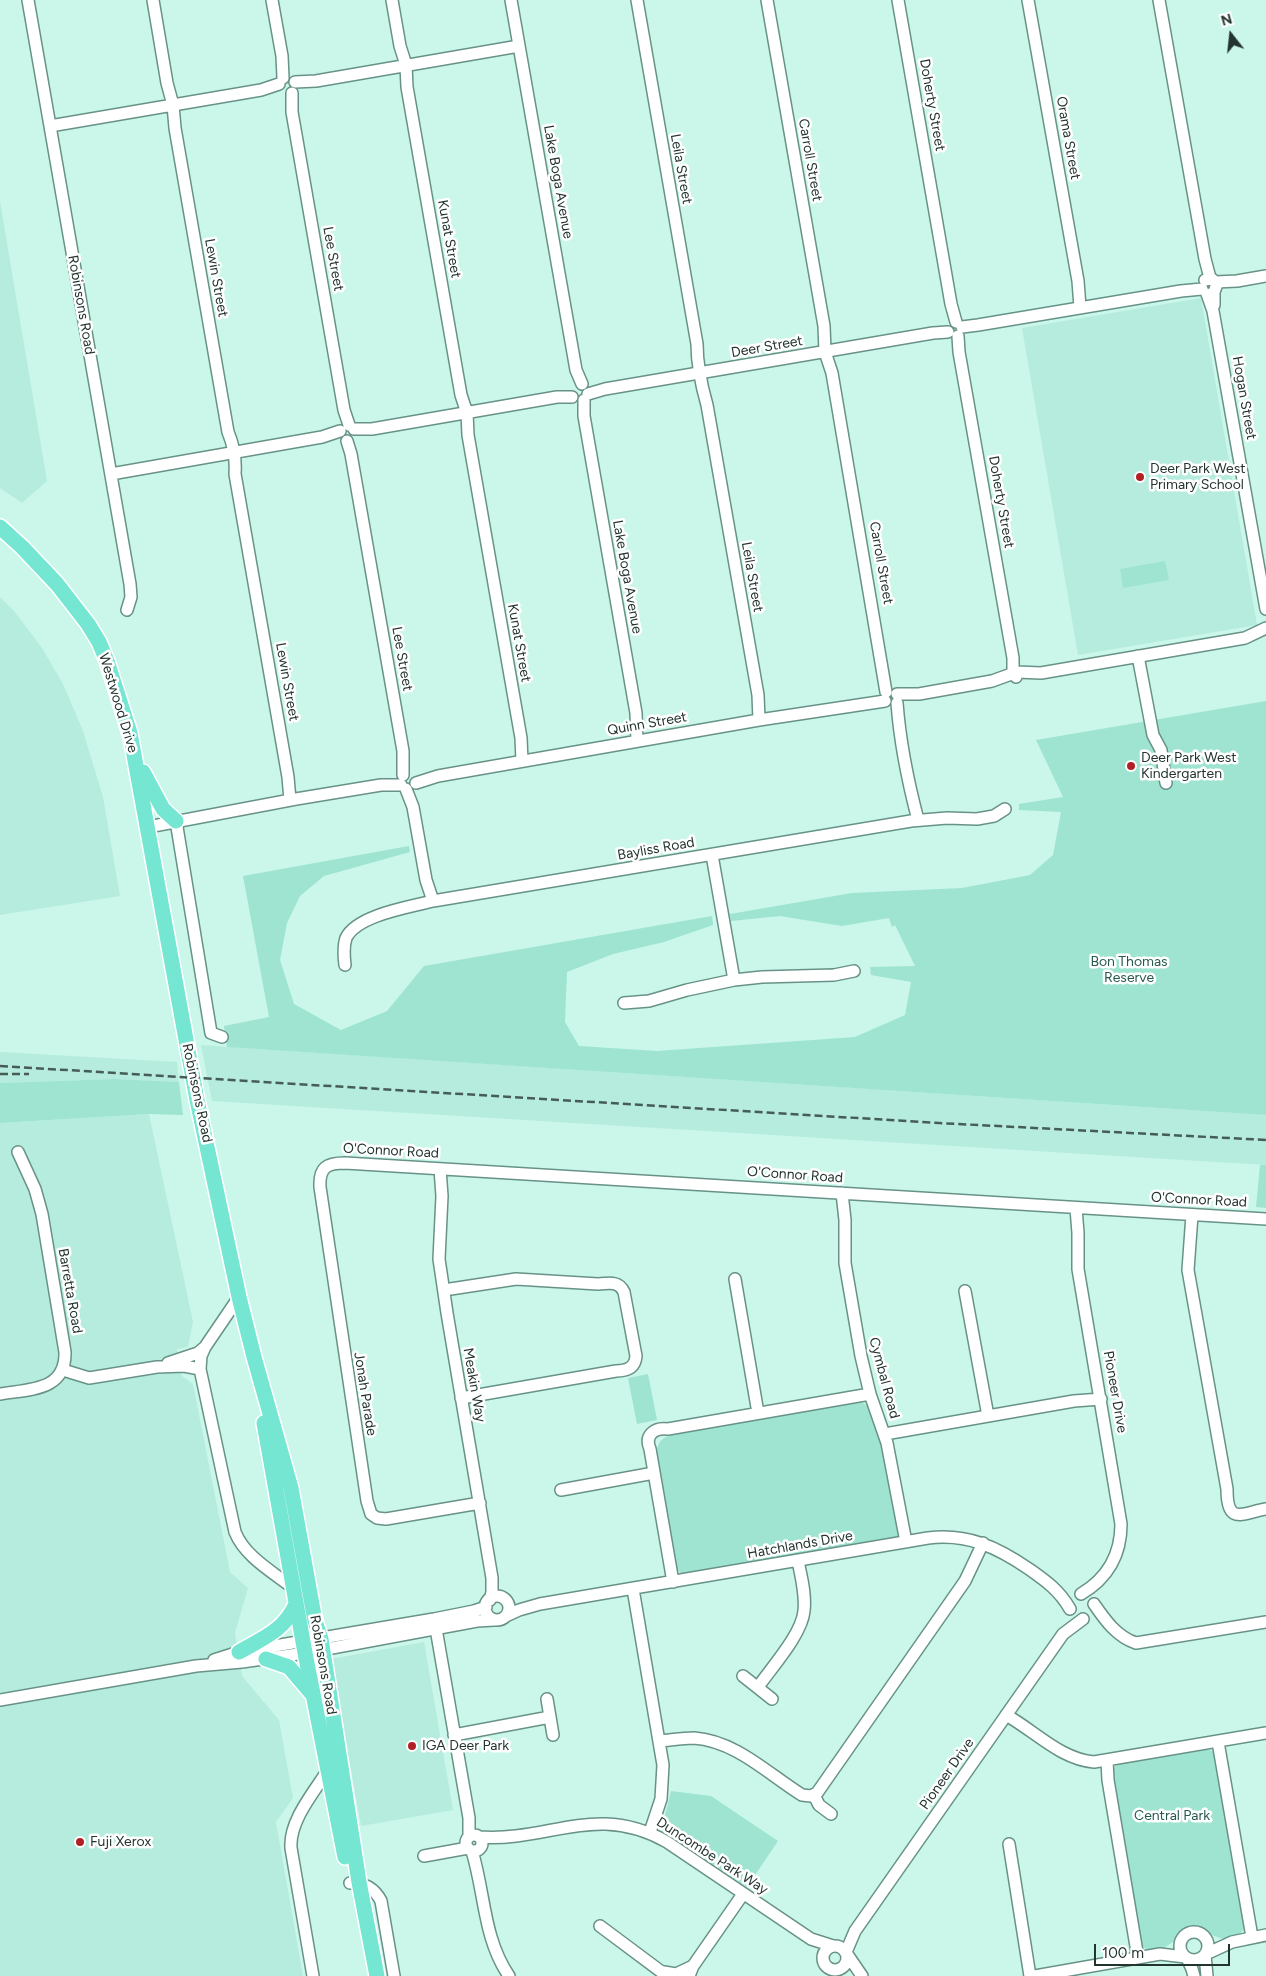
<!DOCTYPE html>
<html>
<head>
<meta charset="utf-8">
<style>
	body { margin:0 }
	#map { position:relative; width:1266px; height:1976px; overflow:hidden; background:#caf7ea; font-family:Figtree,sans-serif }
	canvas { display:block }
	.north { position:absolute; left:1206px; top:10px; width:50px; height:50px; -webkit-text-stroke:4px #fff; paint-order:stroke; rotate:344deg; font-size:14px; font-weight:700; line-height:20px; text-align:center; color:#23342f }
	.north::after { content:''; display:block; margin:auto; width:18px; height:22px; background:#23342f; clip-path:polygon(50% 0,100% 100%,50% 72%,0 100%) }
	.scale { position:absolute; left:1094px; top:1944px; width:136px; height:22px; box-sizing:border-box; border:2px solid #23342f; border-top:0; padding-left:6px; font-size:15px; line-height:18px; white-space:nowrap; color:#23342f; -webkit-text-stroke:4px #fff; paint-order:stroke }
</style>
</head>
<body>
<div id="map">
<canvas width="1266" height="1976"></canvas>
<div class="north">N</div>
<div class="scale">100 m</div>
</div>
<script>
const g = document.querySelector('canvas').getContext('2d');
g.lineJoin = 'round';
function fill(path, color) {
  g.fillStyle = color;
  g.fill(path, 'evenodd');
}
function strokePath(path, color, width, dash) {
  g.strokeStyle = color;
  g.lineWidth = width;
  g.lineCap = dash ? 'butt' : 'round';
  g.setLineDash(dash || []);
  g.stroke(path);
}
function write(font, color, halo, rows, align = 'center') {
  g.font = font + ' Figtree,sans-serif';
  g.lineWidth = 5;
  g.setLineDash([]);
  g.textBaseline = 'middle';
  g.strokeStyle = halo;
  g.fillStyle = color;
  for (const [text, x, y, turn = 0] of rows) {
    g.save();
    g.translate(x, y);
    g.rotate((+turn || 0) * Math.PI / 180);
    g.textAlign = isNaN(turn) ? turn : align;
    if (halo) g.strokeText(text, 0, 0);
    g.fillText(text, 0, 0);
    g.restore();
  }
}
fill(new Path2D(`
	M0,201L47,481L22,503L0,488Z
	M1201,298L1257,625L1078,655L1022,328Z
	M0,597L14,611L42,648L63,684L83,731L103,797L120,896L0,915Z
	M201,1045L1266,1115V1165L212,1101Z
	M0,1052L177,1062L179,1082L115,1079L0,1083Z
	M149,1114L193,1322L188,1347L177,1349L182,1376L193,1384L230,1572L248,1588L235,1633L242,1676L279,1720L293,1798L276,1822L303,1976H0V1123Z
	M424,1642L453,1810L361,1826L331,1659Z`), '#b6ecdd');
fill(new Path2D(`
	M1165,561L1169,580L1123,588L1120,569Z
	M1266,701V1115L227,1047L224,1026L269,1017L243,876L409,846L410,852L324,876L300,896L287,923L280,960L294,1004L341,1030L387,1011L424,966L712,916L713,925L664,942L613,954L567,972L565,1022L579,1046L657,1051L855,1037L905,1015L911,982L871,975L870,967L915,966L895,925L892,927L889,918L842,926L780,916L731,921L730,914L852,893L962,888L1030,875L1053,855L1061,812L1019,810V804L1063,797L1036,740Z
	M115,1079L179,1082L183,1115L149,1114L0,1123V1083Z
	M1260,1165H1266V1208L1256,1207Z
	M648,1374L657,1420L637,1424L628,1378Z
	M857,1402L863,1403L868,1406L882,1446L900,1531L899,1536L894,1539L682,1575L677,1569L657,1452C657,1442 663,1437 672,1435Z
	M1198,1750H1210L1215,1753L1245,1927C1229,1954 1207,1927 1193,1929C1180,1931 1154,1968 1140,1942L1111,1774L1115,1766L1120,1763Z
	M671,1791L711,1796L778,1841L747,1887L663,1831L662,1828Z`), '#9ee4d1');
const minor = new Path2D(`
	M28,0L130,584L131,597L127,610
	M153,0L167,83L173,105L175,128L228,432C234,446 236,459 235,474L288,777L290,800
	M272,0L282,56L283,78
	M392,0L400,46L406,65L407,87L461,395L467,413L468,435L521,738L522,761
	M511,0L576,370L582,384
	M637,0L697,344C697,366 701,384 707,405L758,695L759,720
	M767,0L824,326L825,352L832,373L886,692
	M898,0L951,304L956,322
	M1028,0L1078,281L1080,307
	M1159,0L1205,259L1210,278
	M295,82L316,81L519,46
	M292,93V112L344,410L349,425
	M50,126L261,90L279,84
	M1205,280L1212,279L1217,284L1214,292V305
	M1216,282L1237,281L1266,276
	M1207,294L1213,311L1266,609
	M962,327L978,325L1181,291L1202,289
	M958,336L959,352L1013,658V672L1016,677
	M588,394L605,389L933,333L948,332
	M584,400V416L636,713L637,741
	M354,429H372L557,397H572
	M347,441L351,454L403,751V775
	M111,474L322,437L340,431
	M1138,656L1153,735L1161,750L1166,783
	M897,694H919L992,681L1017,672L1041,673L1245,638L1266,628
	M897,703C900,743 908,782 918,820
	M416,783L438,776L759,720L885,701
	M406,789L413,807L426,880L433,901
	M176,821L211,1033L222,1037
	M148,827L296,799L381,785H401
	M712,855L734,980
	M345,965C344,957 343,947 346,938C357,915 410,907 433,901L911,821L947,818L977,819L994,816L1005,809
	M624,1003L649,1001L687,990L734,980L762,977L834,975L854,971
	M440,1169L442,1196L439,1259L447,1313L492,1578V1592L490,1600
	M842,1193L845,1220V1263L861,1356L870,1394L887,1443L906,1542
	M1076,1208L1078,1233V1269L1121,1524C1121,1555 1108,1578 1081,1594
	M1192,1215L1188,1270L1227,1489C1227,1526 1242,1513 1266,1509
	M735,1279L758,1413
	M444,1290L516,1279L598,1284C609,1283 619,1281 624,1292L636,1356C635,1368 627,1371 616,1371L461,1398
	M965,1291L988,1416
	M239,1297L205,1347L201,1356L200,1369L235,1532C245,1557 273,1572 293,1588
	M168,1363L198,1353L205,1347
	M63,1370L89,1378L157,1367L184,1366L200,1369
	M0,1394C30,1389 66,1391 65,1352L42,1214L35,1189L18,1152
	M885,1434L1074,1401L1101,1399
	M561,1490L654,1473
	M480,1503L386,1519L377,1518L371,1514L367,1501L320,1187C319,1167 327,1163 345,1163L1266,1219
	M673,1582L650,1449C644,1435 655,1427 668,1429L870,1394
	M633,1589L663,1765L661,1799L650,1832
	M485 1608a12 12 0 1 1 24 0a12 12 0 1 1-24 0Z
	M1094,1604C1105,1620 1117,1637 1136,1643L1266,1622
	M506,1616L519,1610L540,1604L928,1538C967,1533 997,1547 1029,1569C1046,1581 1059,1590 1070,1609
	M435,1623L469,1818V1837
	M214,1660L239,1652L434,1619L474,1611L486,1607
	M743,1676L772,1699
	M758,1687C772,1667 802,1634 804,1611C806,1594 801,1576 798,1561
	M547,1699L553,1735
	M0,1700L196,1666L242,1662L305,1653L477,1621L494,1620
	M1006,1715C1035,1731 1060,1759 1094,1762L1266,1733
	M454,1735L550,1717
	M659,1741C671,1740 683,1738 694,1738C736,1741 768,1774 802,1795L811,1796L817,1793L965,1581L983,1543
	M1218,1742L1252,1937
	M1107,1761L1108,1780L1138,1958
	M814,1795L819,1805L831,1814
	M466 1843a8 8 0 1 1 16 0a8 8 0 1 1-16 0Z
	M479,1837C550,1842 596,1802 667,1842L811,1939L833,1946
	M1009,1844L1030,1976
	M472,1851C485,1893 483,1938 509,1976
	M424,1856L468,1848
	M350,1883C364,1882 375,1889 381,1901L394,1976
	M600,1926L667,1976
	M1180 1946a14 14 0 1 1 28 0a14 14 0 1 1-28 0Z
	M823 1958a12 12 0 1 1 24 0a12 12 0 1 1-24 0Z
	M846,1952L855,1931L1063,1634L1083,1619
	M847,1954L862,1976
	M1206,1954L1232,1942L1266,1935
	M1205,1955L1207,1976
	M1187,1958L1192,1969L1194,1976
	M664,1972L676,1974L693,1966
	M313,1976L291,1848C289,1821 314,1792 328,1770
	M689,1976L693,1966L743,1894
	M1035,1976L1160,1954L1185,1957`);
const major = new Path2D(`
	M0,527L22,547L57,584L88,624L99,642L107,661L130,733L197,1100L239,1297L254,1357L291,1488L315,1621L321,1639L359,1882L377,1976
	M143,772L163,809L176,821
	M264,1423L305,1653L345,1857
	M239,1652C263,1638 284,1631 296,1604
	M266,1659L289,1667L312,1694`);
strokePath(minor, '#689287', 14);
strokePath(major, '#fff', 18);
strokePath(minor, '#fff', 11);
strokePath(major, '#75e6d2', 15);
strokePath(new Path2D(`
	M0,1066L939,1123L1266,1140
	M0,1074H29`), '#465d56', 2.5, [8, 4]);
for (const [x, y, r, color] of [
	[1140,477,5,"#b12024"],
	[1131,766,5,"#b12024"],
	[412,1746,5,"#b12024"],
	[80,1842,5,"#b12024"]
]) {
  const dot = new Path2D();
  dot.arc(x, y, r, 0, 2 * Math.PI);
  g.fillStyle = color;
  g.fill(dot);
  strokePath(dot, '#fff', 2);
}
write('14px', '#23342f', '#fff', [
	["Doherty Street",932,105,80],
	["Orama Street",1068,138,80],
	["Carroll Street",810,160,80],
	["Leila Street",681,169,80],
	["Lake Boga Avenue",558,182,80],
	["Kunat Street",449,239,80],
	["Lee Street",333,259,80],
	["Lewin Street",216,278,80],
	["Robinsons Road",81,305,80],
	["Deer Street",767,347,-10],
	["Hogan Street",1244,398,80],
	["Doherty Street",1001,502,80],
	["Carroll Street",881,563,80],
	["Lake Boga Avenue",627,577,80],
	["Leila Street",752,577,80],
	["Kunat Street",519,643,80],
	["Lee Street",402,659,80],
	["Lewin Street",287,682,80],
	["Westwood Drive",118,703,73],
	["Quinn Street",647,724,-10],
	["Bayliss Road",656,849,-10],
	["Robinsons Road",197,1093,78],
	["O'Connor Road",391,1151,3],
	["O'Connor Road",795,1175,4],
	["O'Connor Road",1199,1200,3],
	["Barretta Road",70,1291,80],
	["Cymbal Road",884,1378,75],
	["Meakin Way",474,1385,80],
	["Pioneer Drive",1115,1392,80],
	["Jonah Parade",365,1394,81],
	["Hatchlands Drive",800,1545,-10],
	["Robinsons Road",323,1665,80],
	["Pioneer Drive",947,1774,-55],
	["Duncombe Park Way",712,1856,33]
]);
write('14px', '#23342f', '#fff', [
	["Deer Park West",1150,469],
	["Primary School",1150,485],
	["Deer Park West",1141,758],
	["Kindergarten",1141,774],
	["IGA Deer Park",422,1746],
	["Fuji Xerox",90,1842]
], 'left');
write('14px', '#265a4e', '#fff', [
	["Bon Thomas",1129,962],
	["Reserve",1129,978],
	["Central Park",1172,1816]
]);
</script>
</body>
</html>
